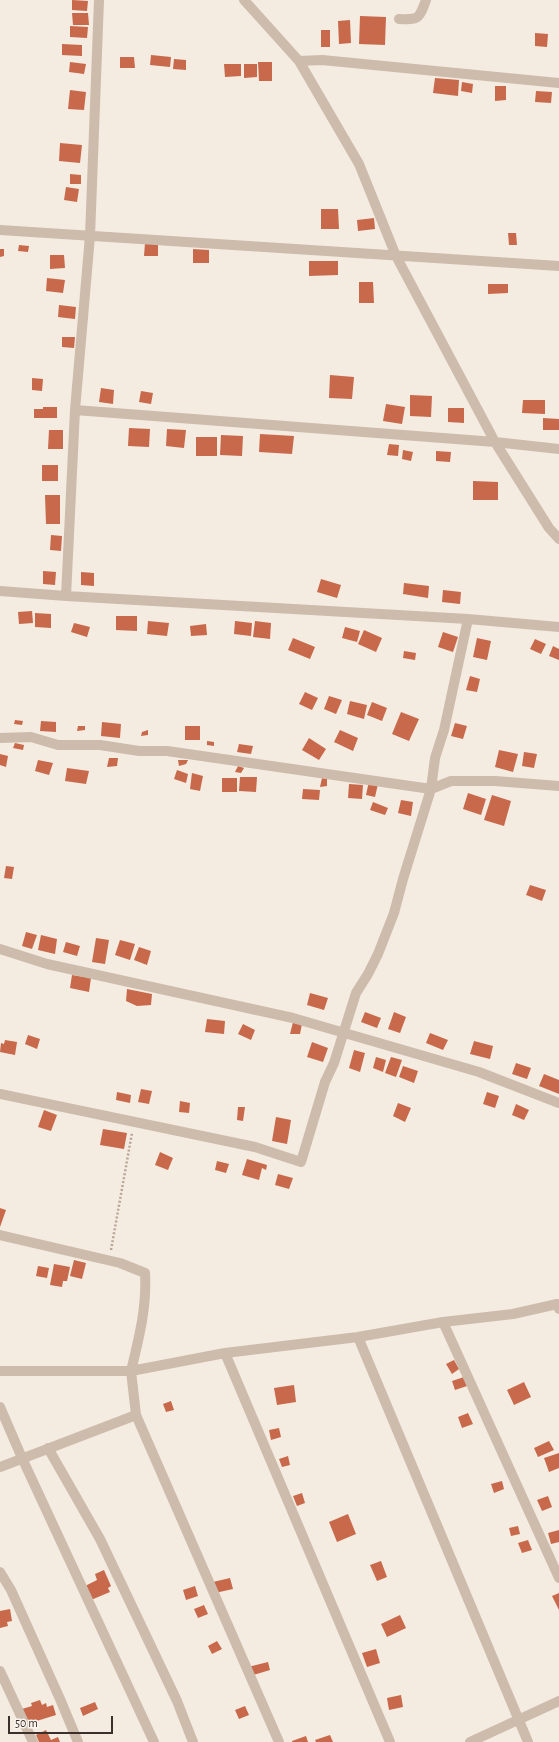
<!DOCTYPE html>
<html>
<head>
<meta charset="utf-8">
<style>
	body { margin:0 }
	#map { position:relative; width:559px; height:1742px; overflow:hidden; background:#f4ebe1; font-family:"Alegreya Sans",sans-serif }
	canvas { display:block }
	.scale { position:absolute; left:8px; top:1716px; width:105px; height:18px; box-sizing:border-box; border:2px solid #3b302b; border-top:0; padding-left:5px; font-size:12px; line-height:14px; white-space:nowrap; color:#3b302b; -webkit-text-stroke:3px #fbf5ee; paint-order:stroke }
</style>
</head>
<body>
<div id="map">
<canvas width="559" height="1742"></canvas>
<div class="scale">50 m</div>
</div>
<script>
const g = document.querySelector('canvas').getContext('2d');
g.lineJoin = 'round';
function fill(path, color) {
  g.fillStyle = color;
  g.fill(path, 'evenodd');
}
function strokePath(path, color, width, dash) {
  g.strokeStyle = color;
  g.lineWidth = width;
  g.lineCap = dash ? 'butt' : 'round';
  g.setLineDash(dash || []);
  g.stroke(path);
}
fill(new Path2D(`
	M72,0L88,1L87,11L72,10Z
	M72,13H88L89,25H73Z
	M360,16L386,17L385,45L359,44Z
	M350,20L351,43L339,44L338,21Z
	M70,26L88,27L87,38L70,37Z
	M321,30H330V47H321Z
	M535,33L548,34L547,47L535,46Z
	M62,44L82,45V56L62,55Z
	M151,55L171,57L170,67L150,65Z
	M120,57H134L135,68H120Z
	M174,59L186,60V70L173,69Z
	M70,62L86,64L84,74L69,72Z
	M258,62H272V81H259Z
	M224,64H241V76L225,77Z
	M244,64H257V77L244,78Z
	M435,78L459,80L458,96L433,93Z
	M462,82L473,84L472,93L461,91Z
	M495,86H506V100L495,101Z
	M70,90L86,92L84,110L68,109Z
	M536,91L552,92L551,103L535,102Z
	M60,143L82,145L80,163L59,161Z
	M70,174L81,175V184H70Z
	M66,187L79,189L77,202L64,200Z
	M321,209H338L339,229H321Z
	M374,218L375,229L358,231L357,220Z
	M508,233H516L517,245H509Z
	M145,243H158V256H144Z
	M19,245L29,246L28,252L18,251Z
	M0,249H4V256L0,257Z
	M193,249L209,250V263H193Z
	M50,255H64L65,268L50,269Z
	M309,261H338V275L309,276Z
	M47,278L65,280L63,293L46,291Z
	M359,282H373L374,303H359Z
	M488,284H508V293L488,294Z
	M59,305L76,307L75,319L58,317Z
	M62,337H75L74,348L62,347Z
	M330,375L354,377L352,399L329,398Z
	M32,378L43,379L42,391L32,390Z
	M101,388L114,390L113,404L99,402Z
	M141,391L153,393L151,404L139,402Z
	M410,395L432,396L431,417L410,416Z
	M523,400H545V414L522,413Z
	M386,404L405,407L402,424L383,421Z
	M43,407H57V418H34V409H43Z
	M448,408H464V423L448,422Z
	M543,418L559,419V430H543Z
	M129,428L150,429L149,447L128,446Z
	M167,429L186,430L184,448L166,446Z
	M49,430H63V449H48Z
	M260,434L294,436L292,454L259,452Z
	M221,435L243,436L242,456L220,455Z
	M196,437H217V456H196Z
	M389,444L399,445L398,456L387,455Z
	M403,450L413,452L411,461L402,459Z
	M436,451L451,452L450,462L436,461Z
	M42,465H58V481H42Z
	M473,481L498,482V500H473Z
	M45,495H60V524H46Z
	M51,535L62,536L61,551L50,550Z
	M43,571L56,572L55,585L43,584Z
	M81,572L94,573V586L81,585Z
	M321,579L341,585L337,598L317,592Z
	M404,583L429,586L428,598L403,594Z
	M443,590L461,592L460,604L442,602Z
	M32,611L33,623L19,624L18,612Z
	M35,613L51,614V628L35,627Z
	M116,616H137V631L116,630Z
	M148,621L169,623L167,636L147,634Z
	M235,621L252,623L251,636L234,634Z
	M255,621L271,623L270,639L253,637Z
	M74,623L90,627L87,637L71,632Z
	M206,624L207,635L191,636L190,626Z
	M345,627L360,631L357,642L342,638Z
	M364,630L382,638L376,652L358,644Z
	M443,632L458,637L453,652L438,647Z
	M293,638L315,647L310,659L288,650Z
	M477,638L491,641L487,660L473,657Z
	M535,639L546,644L541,654L530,649Z
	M553,646L559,649V660L549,656Z
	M404,651L416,653L415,660L403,658Z
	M470,676L480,679L477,692L466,690Z
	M305,692L318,698L312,710L299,704Z
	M329,696L342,700L336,714L324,709Z
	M350,701L367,705L364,719L347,714Z
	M372,702L387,708L382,721L367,715Z
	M401,712L419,719L409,741L392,734Z
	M15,720L23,721L22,725L14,724Z
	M41,721L56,722V732L40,731Z
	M102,722L121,724L120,738L101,736Z
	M455,723L467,726L463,739L451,736Z
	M78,726H85V730L77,731Z
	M185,726H200V740H185Z
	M148,730V735L141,736L142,732Z
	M340,730L358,738L353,751L334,742Z
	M309,738L326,749L319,760L302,750Z
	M207,741L214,742V746L207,745Z
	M15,743L24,745L23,750L13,748Z
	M239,744L253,746L251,754L237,752Z
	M499,750L518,754L513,772L495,767Z
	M524,752L537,754L534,768L522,766Z
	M0,754L8,756L6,767L0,765Z
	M109,758H118L117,766L107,767Z
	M38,760L53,763L49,775L35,771Z
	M178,760H188L186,764L179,766Z
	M238,766L244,768L241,773L235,772Z
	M67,768L89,771L86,784L65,781Z
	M177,770L188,774L186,783L174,779Z
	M192,773L203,776L200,791L190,789Z
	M240,777H257L256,792L239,791Z
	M222,778H237V792H222Z
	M322,778L327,779V786L320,787Z
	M369,781L378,784L375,797L366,795Z
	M349,784L363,785L362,799L348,798Z
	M303,789L320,790L319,800L302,799Z
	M468,793L486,799L481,815L463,809Z
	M492,795L511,801L504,826L484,820Z
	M401,800L413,802L411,816L398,813Z
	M373,802L388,808L385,815L370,810Z
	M6,866L14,867L12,879L4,878Z
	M530,885L546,890L542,901L526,895Z
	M26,932L37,935L32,949L22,946Z
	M41,935L57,939L55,954L38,950Z
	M96,938L109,940L105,964L92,962Z
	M120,940L135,944L130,960L115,955Z
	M66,942L80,946L77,956L63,952Z
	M139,947L151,951L147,965L134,960Z
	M72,975L91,978L89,992L70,988Z
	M127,989L152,994L151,1005L137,1006L126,1001Z
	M310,993L328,998L324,1010L307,1005Z
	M365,1012L381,1018L377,1028L361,1022Z
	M394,1012L406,1017L400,1033L388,1029Z
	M207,1019L225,1021L224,1034L205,1032Z
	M293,1022L302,1024L300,1034H290Z
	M243,1024L255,1030L251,1040L238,1034Z
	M430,1033L448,1040L443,1050L426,1043Z
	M28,1035L40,1039L37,1049L25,1044Z
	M5,1040L17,1042L15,1055L0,1052L1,1043L4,1044Z
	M474,1041L493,1046L490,1059L470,1054Z
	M312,1042L328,1048L323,1062L307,1057Z
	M354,1050L365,1053L360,1072L349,1068Z
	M376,1057L386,1060L383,1072L373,1068Z
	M391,1057L402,1060L396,1077L385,1073Z
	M516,1063L531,1068L527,1079L512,1074Z
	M403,1066L418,1071L414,1083L399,1077Z
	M544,1074L559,1080V1094L539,1086Z
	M141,1089L152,1091L149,1104L138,1102Z
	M117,1092L131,1095L130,1103L116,1100Z
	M487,1092L499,1096L495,1108L483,1104Z
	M180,1101L190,1103L189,1113L179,1112Z
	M398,1103L411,1108L405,1122L393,1116Z
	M516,1104L529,1110L524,1120L512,1115Z
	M238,1107H245L243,1121L237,1120Z
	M44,1110L57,1115L51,1131L38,1127Z
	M276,1117L291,1120L287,1144L272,1141Z
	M103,1129L127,1133L124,1149L100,1145Z
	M160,1152L173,1158L168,1170L155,1165Z
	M247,1159L267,1165L266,1170L262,1168L259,1180L242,1175Z
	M217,1161L229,1164L226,1173L215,1170Z
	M278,1174L293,1178L289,1189L275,1185Z
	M0,1208L6,1210L0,1227Z
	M74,1260L86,1263L82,1279L70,1276Z
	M54,1264L70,1267L67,1281H63L62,1287L50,1285Z
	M38,1266L49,1268L47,1278L36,1276Z
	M454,1360L459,1369L452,1374L446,1364Z
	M464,1377L467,1386L455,1390L452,1381Z
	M524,1382L531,1397L514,1405L507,1390Z
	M294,1385L296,1402L277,1405L274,1388Z
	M171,1401L174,1410L166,1412L163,1404Z
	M468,1413L473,1424L462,1428L458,1417Z
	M279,1428L281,1437L271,1440L269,1430Z
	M549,1441L554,1450L538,1457L534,1448Z
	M559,1453V1468L549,1472L544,1458Z
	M288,1456L290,1465L282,1467L279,1459Z
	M502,1481L504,1489L494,1493L491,1484Z
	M302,1493L305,1503L297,1506L293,1496Z
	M548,1496L552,1507L542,1511L537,1500Z
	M348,1514L356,1534L337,1542L329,1522Z
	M518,1526L520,1534L511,1536L509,1528Z
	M559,1530V1542L551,1544L548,1533Z
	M528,1540L532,1550L522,1553L518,1543Z
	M381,1561L387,1577L377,1581L370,1565Z
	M104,1570L111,1586L108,1588L110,1592L91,1600L85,1586L97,1580L95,1574Z
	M230,1578L233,1589L215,1593L213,1582Z
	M195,1586L198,1596L186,1600L183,1590Z
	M559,1593V1610L552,1596Z
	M204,1605L208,1614L198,1618L194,1609Z
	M10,1609L12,1621L7,1622L8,1626L0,1628V1611Z
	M400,1615L406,1628L387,1637L381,1624Z
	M217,1641L222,1649L212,1654L208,1646Z
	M376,1649L380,1663L367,1667L362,1653Z
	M268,1662L270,1670L250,1676L248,1667Z
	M401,1695L403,1707L389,1710L387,1698Z
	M40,1700L42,1705L46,1703L47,1707L53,1705L56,1715L27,1724L22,1709L32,1706L31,1703Z
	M95,1702L98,1709L83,1716L80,1708Z
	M245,1706L249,1715L239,1719L235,1710Z
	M46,1730L51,1740L58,1737L60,1742H39L36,1735Z
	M330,1735L333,1742H316L315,1740Z
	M306,1736L308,1742H292V1741Z`), '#c8694b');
strokePath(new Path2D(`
	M111,1250L132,1133`), '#b9a596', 2.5, [2, 2]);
strokePath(new Path2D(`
	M244,0L299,61L359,164L396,256L495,442L549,528L559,539
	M399,19C419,20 419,19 426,0
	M299,61L322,60L559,83
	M0,230L559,266
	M75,410L495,442L559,449
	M0,591L66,596L468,619L559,627
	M66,596L75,410L90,236L99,0
	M0,738L31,737L58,745H100L139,751H167L431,789L451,781H495L559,786
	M0,949L47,964L293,1018L479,1072L559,1103
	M0,1094L255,1147L301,1162L325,1082L334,1063L356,993L368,974L378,954L394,913L403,879L431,789L435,758L444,730L468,619
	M0,1235L120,1263L145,1273C147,1307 139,1338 131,1371H0
	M443,1322L513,1314L557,1304L559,1309
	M358,1337L528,1742
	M225,1353L390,1742
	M0,1407L22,1458L154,1742
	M48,1448L100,1539L177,1701L193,1742
	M0,1467L136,1415
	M0,1572L11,1590L60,1699L78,1742
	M0,1671L33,1742
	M279,1742L136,1415L131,1371L225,1353L358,1337L443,1322L559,1578
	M470,1742L559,1701`), '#cdbbac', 10);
</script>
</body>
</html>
